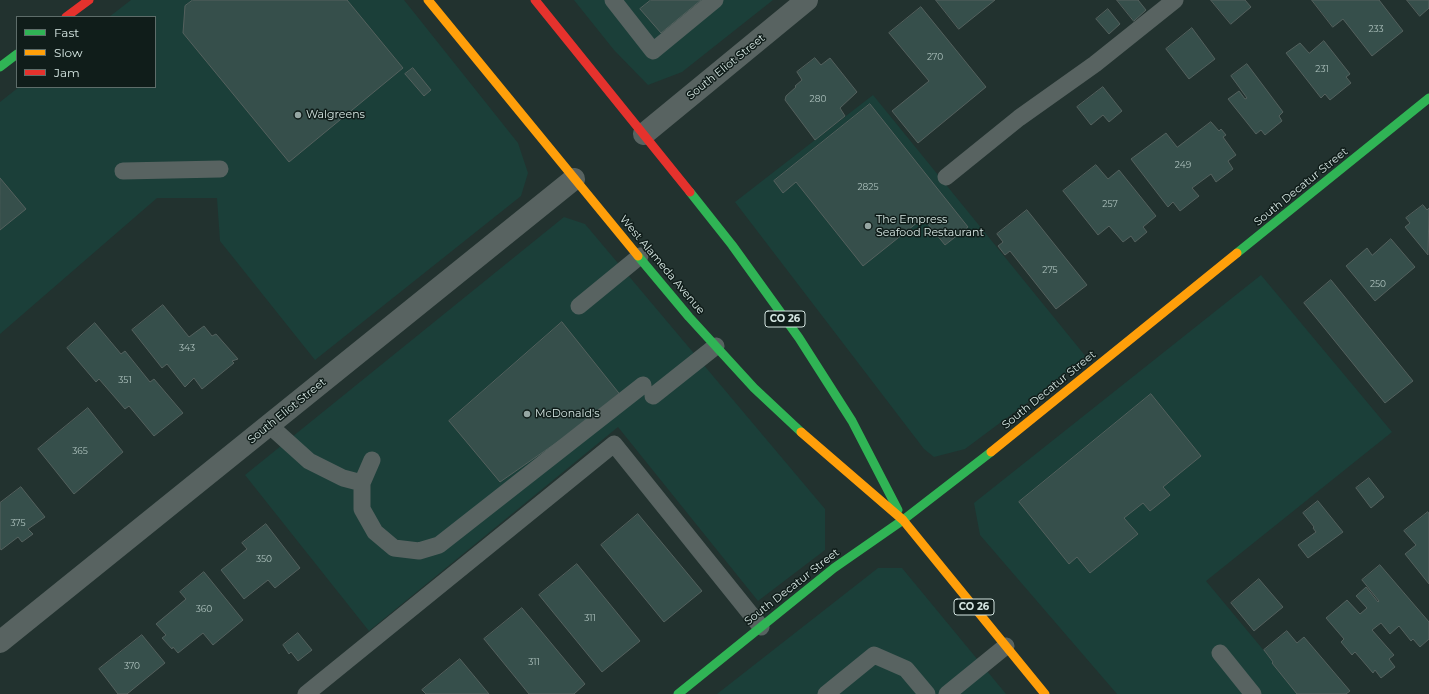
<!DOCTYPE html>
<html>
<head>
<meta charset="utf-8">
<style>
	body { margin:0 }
	#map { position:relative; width:1429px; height:694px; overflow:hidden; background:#22322f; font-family:Montserrat,sans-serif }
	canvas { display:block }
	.legend { position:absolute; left:16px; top:16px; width:140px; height:72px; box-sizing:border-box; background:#101d1a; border:1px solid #5e6d6a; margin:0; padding:5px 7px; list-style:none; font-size:12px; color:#d4e5e1 }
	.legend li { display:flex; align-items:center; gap:8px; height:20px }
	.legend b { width:20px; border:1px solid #5e6d6a }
</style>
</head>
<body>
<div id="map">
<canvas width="1429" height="694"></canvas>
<ul class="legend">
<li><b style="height:5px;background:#30b455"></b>Fast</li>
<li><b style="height:5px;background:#ff9f0a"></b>Slow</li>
<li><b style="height:5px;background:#e5322d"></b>Jam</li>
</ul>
</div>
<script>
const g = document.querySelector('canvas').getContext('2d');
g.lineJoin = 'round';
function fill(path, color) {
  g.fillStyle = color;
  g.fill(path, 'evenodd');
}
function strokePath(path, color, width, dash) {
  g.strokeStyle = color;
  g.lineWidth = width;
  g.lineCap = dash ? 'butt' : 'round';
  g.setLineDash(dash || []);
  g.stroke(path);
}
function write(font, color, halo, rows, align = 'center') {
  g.font = font + ' Montserrat,sans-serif';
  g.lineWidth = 3;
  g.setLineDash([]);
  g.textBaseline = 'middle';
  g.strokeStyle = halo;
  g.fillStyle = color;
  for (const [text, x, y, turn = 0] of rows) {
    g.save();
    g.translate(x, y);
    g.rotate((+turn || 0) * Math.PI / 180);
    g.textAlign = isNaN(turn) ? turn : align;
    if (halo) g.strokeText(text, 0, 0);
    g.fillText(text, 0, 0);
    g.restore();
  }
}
fill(new Path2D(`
	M131,0H404L518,143L528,173L521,196L315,360L220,241L217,198H157L0,334V102L19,87H155V17H109Z
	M574,0H773L682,72L648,85L614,50Z
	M873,95L1087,358L965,449L934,457L924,449L735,202Z
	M564,217L585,224L825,509V550L758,601L618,427L369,631L245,475Z
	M1261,275L1392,432L1206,581L1300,694H1117L980,535L974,503Z
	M878,568H902L1006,694H717Z`), '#1b3f39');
const building = new Path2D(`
	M193,0H347L403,68L289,162L183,33L185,6Z
	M651,0H701L661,33L640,9Z
	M936,0H995L959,29Z
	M1117,0H1138L1146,10L1134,21Z
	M1211,0H1245L1251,7L1231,24Z
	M1312,0H1379L1403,31L1372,56L1343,19L1333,27Z
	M1407,0H1429V8L1420,16Z
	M921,7L986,87L918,143L892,111L929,81L889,33Z
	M1108,9L1120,24L1109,34L1096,19Z
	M1192,28L1215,59L1189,79L1166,49Z
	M1324,41L1350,74L1346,77L1351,83L1330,100L1325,94L1321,98L1286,53L1300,43L1309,53Z
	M815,58L821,65L830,58L857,92L840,108L845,116L815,140L785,100L786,96L796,87L795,86L802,80L797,72Z
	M1247,64L1283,112L1279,116L1282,121L1265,135L1261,130L1256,134L1228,99L1239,91L1245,99L1247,98L1231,76Z
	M413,68L431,90L424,96L405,74Z
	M1103,87L1122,111L1109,122L1103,115L1091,125L1077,107Z
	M870,104L968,227L945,245L923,218L863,266L796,182L783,193L774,181Z
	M1211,122L1219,131L1221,129L1226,135L1223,137L1236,155L1228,161L1233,169L1216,182L1211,174L1192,188L1199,196L1180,211L1173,202L1168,207L1131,159L1166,133L1177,147Z
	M1096,165L1108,179L1119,170L1156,216L1143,227L1147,232L1135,242L1131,236L1123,242L1109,226L1098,235L1063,191Z
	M0,178L26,209L0,230Z
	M1423,205L1427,210L1429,208L1428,255L1405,227L1410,223L1406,218Z
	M1027,210L1087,285L1056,309L1010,251L1005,255L998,246L1003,242L997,234Z
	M1391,239L1415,267L1375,301L1346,266L1367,248L1372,255Z
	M1331,280L1413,381L1385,403L1304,303Z
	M163,305L189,337L204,326L212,336L216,334L238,359L232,361L234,363L202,389L194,378L185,387L167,364L162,368L132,330Z
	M562,322L622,397L500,482L449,421Z
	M95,323L121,354L125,351L150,382L154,379L183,413L154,436L129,406L125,409L99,379L96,382L67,348Z
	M1151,394L1201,456L1163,487L1170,495L1150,511L1143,503L1124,518L1138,534L1090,573L1077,557L1069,564L1019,502Z
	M88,408L123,452L74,494L38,449Z
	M1369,478L1384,497L1371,508L1356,488Z
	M21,487L45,517L28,529L33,534L22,542L18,537L1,550L0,548V503Z
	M1318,501L1343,532L1308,558L1298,545L1316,532L1313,528L1314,527L1303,513Z
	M1428,512L1429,514V584L1405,554L1416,545L1404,531Z
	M638,514L702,591L664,622L601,545Z
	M266,524L300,568L275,588L268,580L244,599L221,570L247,549L242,543Z
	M577,564L640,641L602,672L539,595Z
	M1380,565L1429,622V639L1420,647L1413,639L1411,641L1399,626L1390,634L1381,623L1372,630L1394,655L1389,659L1395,667L1381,678L1375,670L1373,673L1355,652L1352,655L1341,642L1344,639L1326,618L1347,600L1360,614L1367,608L1356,596L1366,587L1378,602L1379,601L1362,580Z
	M204,572L243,620L213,645L203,633L178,653L173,647L172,649L162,638L166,635L156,624L186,599L180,592Z
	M1259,579L1283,607L1254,631L1231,603Z
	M522,608L585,684L574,694H529L484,639Z
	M1287,631L1297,643L1304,637L1350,691L1346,694H1297L1272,663L1273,662L1264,650Z
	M298,633L312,650L298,661L291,652L289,654L283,645Z
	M142,635L165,663L127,694H118L99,669Z
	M460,659L489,694H426L422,690Z`);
fill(building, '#364f4b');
strokePath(building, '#54615e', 1);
strokePath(new Path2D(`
	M613,0L653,51L715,0
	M123,171L220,169
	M946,177L1019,118L1095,64L1175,0
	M579,306L640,256
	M653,396L716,346
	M269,425L309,461L343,478L362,483
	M372,460L362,483V509L375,532L394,548L419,551L439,545L643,385
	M1220,653L1253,694
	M306,694L614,444L761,627
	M826,694L874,655L906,669L927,694
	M947,694L1006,646`), '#586361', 17);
strokePath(new Path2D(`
	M644,134L807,0
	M0,642L574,179`), '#586361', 22);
strokePath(new Path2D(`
	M0,67L17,54
	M690,192L732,245L799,338L852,421L898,510
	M1237,253L1429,98
	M638,256L689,317L754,388L801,432
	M678,694L834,568L903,520L991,452`), '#30b455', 9);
strokePath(new Path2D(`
	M428,0L638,256
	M801,432L903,520L1045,694
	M991,452L1237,253`), '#ff9f0a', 9);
strokePath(new Path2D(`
	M535,0L690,192
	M66,17L89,0`), '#e5322d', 9);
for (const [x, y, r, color] of [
	[298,115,4,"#96a6a3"],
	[868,226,4,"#96a6a3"],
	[527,414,4,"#96a6a3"]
]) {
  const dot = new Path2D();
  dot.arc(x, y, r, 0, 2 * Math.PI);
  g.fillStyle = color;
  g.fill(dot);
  strokePath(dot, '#101d1a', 1.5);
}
write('9px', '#acc0bc', null, [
	["233",1376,29],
	["270",935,57],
	["231",1322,69],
	["280",818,99],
	["249",1183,165],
	["2825",868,187],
	["257",1110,204],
	["275",1050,270],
	["250",1378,284],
	["343",187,348],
	["351",125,380],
	["365",80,451],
	["375",18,523],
	["350",264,559],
	["360",204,609],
	["311",590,618],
	["311",534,662],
	["370",132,666]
]);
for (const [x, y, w] of [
	[785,319,40],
	[974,607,40]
]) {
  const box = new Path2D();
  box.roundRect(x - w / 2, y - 8, w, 16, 3);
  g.fillStyle = '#101d1a';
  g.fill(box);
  strokePath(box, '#d4e5e1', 1);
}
write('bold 10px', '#d4e5e1', null, [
	["CO 26",785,319],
	["CO 26",974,607]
]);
write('11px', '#d4e5e1', '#101d1a', [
	["South Eliot Street",726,67,-39],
	["South Decatur Street",1301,187,-39],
	["West Alameda Avenue",662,265,50],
	["South Decatur Street",1049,390,-39],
	["South Eliot Street",287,411,-39],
	["South Decatur Street",792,587,-38]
]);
write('11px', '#d4e5e1', '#101d1a', [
	["Walgreens",306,115],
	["The Empress",876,220],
	["Seafood Restaurant",876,233],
	["McDonald's",535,414]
], 'left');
</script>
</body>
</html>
